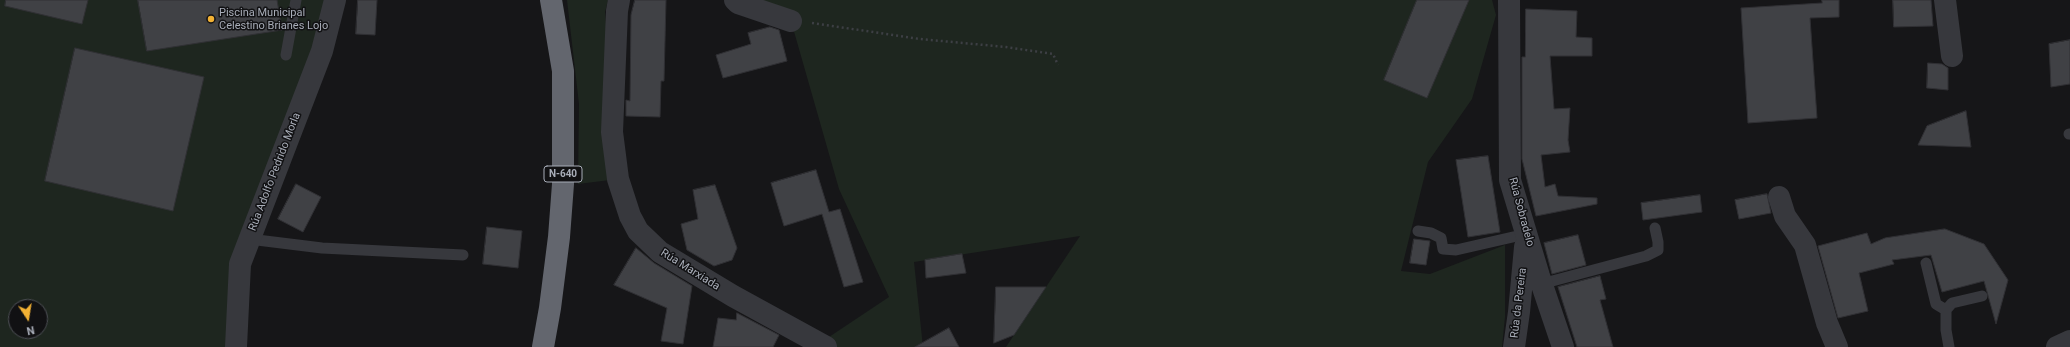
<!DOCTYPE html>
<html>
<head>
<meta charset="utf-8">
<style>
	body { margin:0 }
	#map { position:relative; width:2070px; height:347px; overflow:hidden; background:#161618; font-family:Roboto,sans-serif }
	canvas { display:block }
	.north { position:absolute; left:8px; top:299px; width:40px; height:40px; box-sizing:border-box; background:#111113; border:1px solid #4d4f55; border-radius:50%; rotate:168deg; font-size:11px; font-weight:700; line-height:16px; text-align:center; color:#a8adb8 }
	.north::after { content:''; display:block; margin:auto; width:14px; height:18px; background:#f2b134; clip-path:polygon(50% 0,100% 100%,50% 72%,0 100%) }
</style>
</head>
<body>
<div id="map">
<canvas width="2070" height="347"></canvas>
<div class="north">N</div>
</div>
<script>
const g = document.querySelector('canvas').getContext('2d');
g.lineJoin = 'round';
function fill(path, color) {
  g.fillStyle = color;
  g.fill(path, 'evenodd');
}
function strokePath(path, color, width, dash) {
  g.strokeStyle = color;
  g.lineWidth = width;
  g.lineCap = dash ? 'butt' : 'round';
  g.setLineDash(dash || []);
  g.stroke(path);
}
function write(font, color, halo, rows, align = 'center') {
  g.font = font + ' Roboto,sans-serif';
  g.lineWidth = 3;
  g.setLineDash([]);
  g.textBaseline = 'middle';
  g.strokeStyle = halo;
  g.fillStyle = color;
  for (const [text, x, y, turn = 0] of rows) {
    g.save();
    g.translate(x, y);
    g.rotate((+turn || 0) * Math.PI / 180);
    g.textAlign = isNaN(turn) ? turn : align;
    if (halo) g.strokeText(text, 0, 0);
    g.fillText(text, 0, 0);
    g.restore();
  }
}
fill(new Path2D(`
	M0,0H332L251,265L242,347H0ZM16,307H40V331H16Z
	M567,0H608L605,12L618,179L578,184L579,104Z
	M760,0H1492L1496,15L1472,99L1428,162L1401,271L1430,274L1505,245V317L1502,347H1006L1080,236L914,262L923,347H826L820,343L889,297L839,189L791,21Z`), '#1e261f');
const building = new Path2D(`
	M6,0H88L82,24L5,6Z
	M138,0H277L282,30L147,51Z
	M358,0H377L375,35L356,34Z
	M635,0H666L664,81H661L660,117L626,116V100L630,101L631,15Z
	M1417,0H1469L1427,98L1384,80Z
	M1822,0H1839V17L1810,18L1817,118L1748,123L1741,8L1822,3Z
	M1893,0H1931L1933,26L1894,27Z
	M1526,9L1577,11L1576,37L1592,38V56H1550L1554,109L1570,108L1568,140L1570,152L1541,155L1545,187L1555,184L1558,196L1597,198V204L1536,216L1522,159V57H1525Z
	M770,27L779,30L787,61L723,78L716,55L751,44L748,33Z
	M2070,40V84L2051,87L2049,44Z
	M75,48L204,77L173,211L45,181Z
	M1928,63L1942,64L1948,68V90L1927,88Z
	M1966,111L1971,147L1918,145L1927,126Z
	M1488,156L1500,232L1468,237L1456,160Z
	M816,170L829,212L840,209L863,282L844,287L822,214L784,226L771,183Z
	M296,184L321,197L303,232L278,219Z
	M715,185L737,248L732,260L714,266L687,250L681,224L698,219L693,190Z
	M1767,194L1771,213L1739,219L1735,200Z
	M1700,195L1702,212L1643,220L1641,203Z
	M487,227L522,231L518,268L483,264Z
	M1945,229L1984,244L2008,280L1996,324L1984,281L1942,292L1931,255L1892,260L1894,264L1859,273L1868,311L1838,318L1818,246L1867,233L1871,244L1885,238Z
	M1578,235L1586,265L1552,274L1544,243Z
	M1414,239L1430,241L1426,265L1410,263Z
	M636,248L654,263L692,286L683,344L661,341L667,308L614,285Z
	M962,254L966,273L926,278L925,260Z
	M1600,276L1606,299L1600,300L1613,347H1577L1558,287Z
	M996,287H1046L1014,335L994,343Z
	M737,313L779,335L773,347H713L718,318L736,320Z
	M949,328L959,347H915Z`);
fill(building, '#404145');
strokePath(building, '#303034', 1);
strokePath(new Path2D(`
	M812,23L920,39L1006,47L1053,54L1058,65`), '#3d3f44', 2.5, [2, 3]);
strokePath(new Path2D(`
	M286,55L296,0
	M2069,134H2070
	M1418,231L1431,233L1441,238L1443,249L1456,250L1526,234
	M249,239L322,248L463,255
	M1926,263L1936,304L1946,310
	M1541,284L1646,256L1658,250V242L1655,228
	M1949,347L1946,330V310L1952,303L1982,296`), '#37383d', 11);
strokePath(new Path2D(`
	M619,0L617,11L612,132L618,179L630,216L638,231L660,252L733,296L826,347
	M735,0L738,3L791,21
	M1509,0L1510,180L1539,276L1563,347
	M1945,0L1952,56
	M1779,197L1785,216L1805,245L1827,323L1837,347
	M236,347L240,264L322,51L335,0
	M1514,347L1519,312L1525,247
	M2057,347L2070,341`), '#37383d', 22);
strokePath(new Path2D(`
	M543,347L550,308L559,237L563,184V71L551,0`), '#63666e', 22);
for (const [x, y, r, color] of [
	[211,19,4,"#f2b134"]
]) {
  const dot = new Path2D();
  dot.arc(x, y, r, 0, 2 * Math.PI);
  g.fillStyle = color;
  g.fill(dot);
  strokePath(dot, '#111113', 1.5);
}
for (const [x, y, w] of [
	[563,174,38]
]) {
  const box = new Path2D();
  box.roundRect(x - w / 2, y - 8, w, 16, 3);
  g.fillStyle = '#111113';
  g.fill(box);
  strokePath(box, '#a8adb8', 1);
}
write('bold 10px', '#a8adb8', null, [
	["N-640",563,174]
]);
write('11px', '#a8adb8', '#111113', [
	["Piscina Municipal",219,13],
	["Celestino Brianes Lojo",219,26]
], 'left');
write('11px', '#a8adb8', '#111113', [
	["Rúa Adolfo Pedrido Morla",275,172,-69],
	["Rúa Sobradelo",1521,212,75],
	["Rúa Marxiada",690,270,32],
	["Rúa da Pereira",1519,303,-83]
]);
</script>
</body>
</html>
